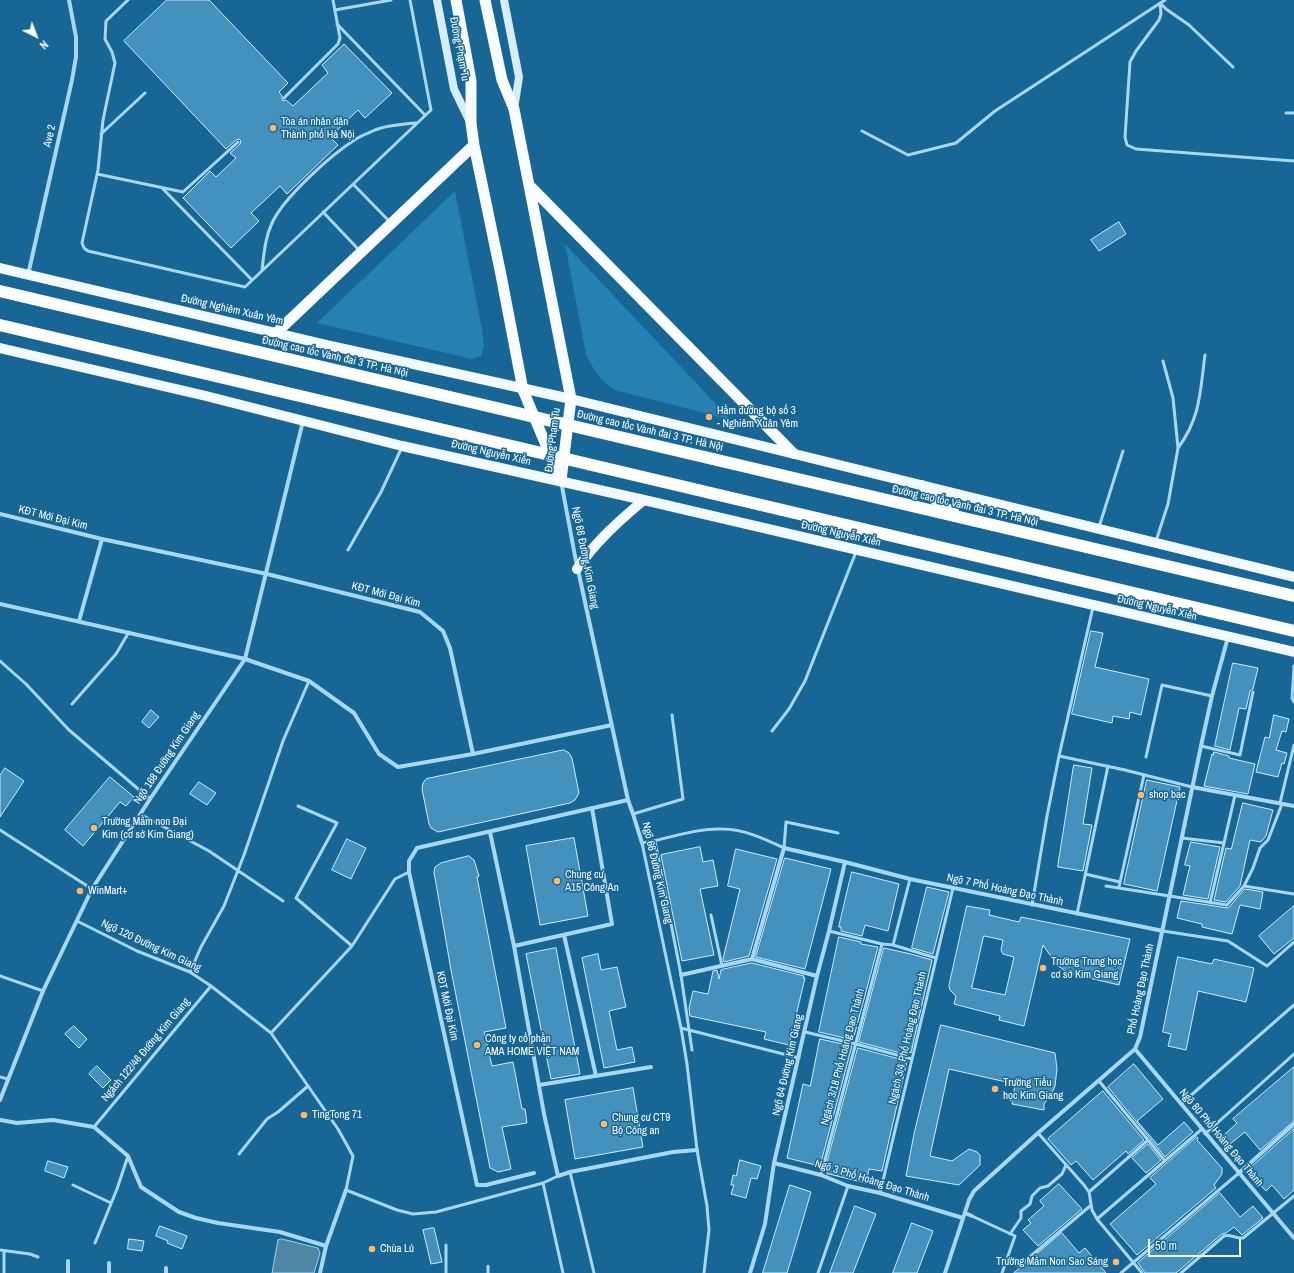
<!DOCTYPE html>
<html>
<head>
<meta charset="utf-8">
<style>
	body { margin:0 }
	#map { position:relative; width:1294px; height:1273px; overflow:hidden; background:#176695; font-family:"Archivo Narrow",sans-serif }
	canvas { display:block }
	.north { position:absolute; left:16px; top:16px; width:40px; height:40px; -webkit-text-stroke:3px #176695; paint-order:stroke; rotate:138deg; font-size:11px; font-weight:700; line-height:16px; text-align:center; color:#fff }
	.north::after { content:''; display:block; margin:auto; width:14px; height:18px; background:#fff; clip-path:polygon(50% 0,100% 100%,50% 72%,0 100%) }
	.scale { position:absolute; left:1148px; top:1239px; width:93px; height:18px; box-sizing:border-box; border:2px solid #fff; border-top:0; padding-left:5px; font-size:12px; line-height:14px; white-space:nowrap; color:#fff; -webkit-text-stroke:3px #176695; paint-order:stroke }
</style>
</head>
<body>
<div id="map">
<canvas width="1294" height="1273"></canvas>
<div class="north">N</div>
<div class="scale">50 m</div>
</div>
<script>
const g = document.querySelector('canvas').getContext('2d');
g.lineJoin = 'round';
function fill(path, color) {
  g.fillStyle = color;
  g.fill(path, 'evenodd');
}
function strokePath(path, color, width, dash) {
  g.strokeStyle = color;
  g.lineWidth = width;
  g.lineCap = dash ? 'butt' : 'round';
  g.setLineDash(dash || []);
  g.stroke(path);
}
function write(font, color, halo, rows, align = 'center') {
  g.font = font + ' "Archivo Narrow",sans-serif';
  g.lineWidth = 3;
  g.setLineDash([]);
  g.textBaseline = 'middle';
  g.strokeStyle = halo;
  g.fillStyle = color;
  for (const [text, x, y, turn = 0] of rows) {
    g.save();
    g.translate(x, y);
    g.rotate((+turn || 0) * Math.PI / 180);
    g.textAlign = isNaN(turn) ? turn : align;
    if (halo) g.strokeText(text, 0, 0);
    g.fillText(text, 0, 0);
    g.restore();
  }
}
fill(new Path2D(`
	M455,191L482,329L484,346L481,356L472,359L317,323Z
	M565,244L731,420L615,390C600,380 594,371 586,354Z`), '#2680b1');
const water = new Path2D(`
	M282,1239L318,1248L320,1253L314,1273H272L278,1240Z`);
fill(water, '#5087a7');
strokePath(water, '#9ad4f3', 1);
const building = new Path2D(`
	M167,0H209L288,83L279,92L282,96V100L284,101L286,100L293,106L328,73L322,65L344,44L392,93L365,118L358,110L330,137L338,145L287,194L280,186L251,213L259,221L231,248L183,198L210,171L216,177L236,158L230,153L240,144L241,141L239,139L236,140L226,149L124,41Z
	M1119,222L1126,234L1099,251L1091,240Z
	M1091,631L1103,633L1095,667L1149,679L1141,715L1130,712L1129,719L1113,716L1112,723L1072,714Z
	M1233,663L1258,668L1253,689L1250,691L1246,709L1239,708L1230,750L1215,746Z
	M151,710L159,717L149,728L142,722Z
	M1274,715L1289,719L1286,732L1282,731L1276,750L1287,753L1284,764L1282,763L1278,777L1256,772L1265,737L1269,738Z
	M564,750L569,753L572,758L579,793L575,800L570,803L438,832L431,828L429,824L422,789L423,783L426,779Z
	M1214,752L1229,756V758L1255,764L1248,794L1204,786L1212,754L1213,755Z
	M1074,765L1092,768L1083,824L1092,825L1083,871L1058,867Z
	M5,768L24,781L0,817V776Z
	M110,777L134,797L126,806L120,802L83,846L65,830Z
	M1147,780L1180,787L1157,891L1124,884Z
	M199,782L216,793L207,805L190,794Z
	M1243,803L1273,810L1266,836L1261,842L1250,840L1240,886L1226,902L1214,900L1226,848L1231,849Z
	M574,838L588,916L540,925L526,846Z
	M347,839L366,848L351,879L332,870Z
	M1191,842L1220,847L1208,899L1183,895L1190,866L1185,865Z
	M700,847L703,862L713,860L718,886L700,889L714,955L682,961L661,855Z
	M736,849L777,859L749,956L724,962L723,959L740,889L728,886Z
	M469,856L474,860L479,876L477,877L506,1028L484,1032L492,1066L513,1062L522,1109H525L527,1123L502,1127L511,1169L498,1172L490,1168L451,970L434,872L435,867L441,863Z
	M785,858L831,869L805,969L756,957Z
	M852,872L899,884L888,931L865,925L862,936L841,931V927H839Z
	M927,887L949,892L933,954L912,948Z
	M1245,889L1263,892L1260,909L1240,905L1232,934L1202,927V924L1177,918L1181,901L1228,908Z
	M967,906L990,910L989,915L1019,922L1021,917L1130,939L1119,985L1068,973L1057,965L1043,945L1024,1026L999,1020L1000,1016L954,1004L956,996L950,990L949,986ZM984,936L1003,940L1001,950L1003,954L1014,957L1005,995L972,988Z
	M1294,906V938L1274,954L1259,936Z
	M839,937L861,942V944L878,947L853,1040L819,1032Z
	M556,948L580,1074L551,1079L526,954Z
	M884,948L911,954L932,960L911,1053L909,1052L908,1055L859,1042Z
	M598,954L601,970L617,967L626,1007L609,1011L617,1050L632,1047L635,1062L604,1068L582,958Z
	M1178,957L1212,964L1214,959L1254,968L1246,1002L1198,991L1186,1050L1168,1046L1171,1034L1163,1032Z
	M752,963L804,976L803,978H805L789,1045L764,1039L766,1032L690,1016L689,1008L693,991L708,994L713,971L717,970L719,979L721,970Z
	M941,1025L1055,1053L1057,1069L1055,1086L1052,1093L1044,1104V1110L1012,1104L1015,1084L949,1069L930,1156L952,1161L969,1149L977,1152L980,1155V1165L959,1185L906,1176L914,1134Z
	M74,1026L87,1039L79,1048L65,1034Z
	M820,1039L852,1046L820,1166L787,1158L803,1084L810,1086Z
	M858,1048L907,1061L882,1171L869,1169L866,1183L829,1174H827L828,1167H826Z
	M1134,1064L1163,1099L1137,1121L1158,1145L1184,1122L1193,1132L1165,1157L1108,1087Z
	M97,1066L111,1080L103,1088L89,1074Z
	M1294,1067V1121L1260,1150L1245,1132L1230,1144L1223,1136L1237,1123L1233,1119Z
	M633,1088L643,1147L575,1159L565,1100Z
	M1103,1091L1144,1140L1128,1154L1126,1151L1093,1180L1076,1161L1071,1165L1048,1139Z
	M1294,1129V1190L1284,1199L1272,1185L1266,1191L1247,1171Z
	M1197,1137L1198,1138L1197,1140L1222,1168V1174L1214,1185L1216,1188L1137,1255L1110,1224L1156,1184L1150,1178Z
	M1148,1144L1161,1160L1146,1173L1132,1158Z
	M740,1160L761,1166L757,1179L751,1178L746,1198L731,1194L734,1185H731L733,1175L736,1176Z
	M48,1161L68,1167L64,1178L45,1171Z
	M1059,1184L1082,1209L1038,1246L1023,1230L1031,1223L1028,1220L1044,1206L1040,1201Z
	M790,1185L811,1192L797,1240L787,1273H763Z
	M1220,1193L1240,1217L1253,1206L1263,1218L1242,1235L1234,1227L1226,1233L1222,1234L1176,1273H1145L1138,1263Z
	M855,1206L876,1214L862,1250L853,1273H830Z
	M912,1223L933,1231L917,1273H893Z
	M160,1226L187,1236L182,1249L167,1243L168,1241L156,1236Z
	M434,1228L442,1262L431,1264L423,1230Z
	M1062,1233L1079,1253L1085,1248L1106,1273H1014Z
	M129,1239L144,1241L142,1251L128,1249Z`);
fill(building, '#4491be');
strokePath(building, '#cfecfc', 1);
strokePath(new Path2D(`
	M128,0L106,21L105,39L112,52L115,63L103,120L98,170L82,243L84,248L88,251L245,287L431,110L410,0
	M1160,3L1161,14L1159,20L1136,51L1130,62L1125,137L1127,145L1136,149L1294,161
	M1160,3L1166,9L1189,25L1233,67
	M335,10L391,0
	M337,24L425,115
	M284,98L338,44L340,38L333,0
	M1286,113H1294
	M862,131L908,155L956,143L995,111L1165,0
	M101,134L145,93
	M97,174L183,192L238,142
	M353,184L390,222
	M163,189L252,280
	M323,212L359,250
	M262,270C264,254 265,238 272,223C284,197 332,154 356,139C362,135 369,133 375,130C388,125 403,124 417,123
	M1178,448C1201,417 1200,391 1205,355
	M1099,527L1123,451
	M1156,541L1168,504L1178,448L1173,398L1163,361
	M348,550L381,492L402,447
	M0,661L26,684L69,730L150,799
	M1294,666L1292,698L1294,702
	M72,704L116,654L129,632
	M772,731L789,709L805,681L856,552
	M1201,746L1240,755L1253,692
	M1059,756L1125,770L1192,787
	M1146,757L1162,685L1212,696
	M1280,803L1294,745
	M298,806L337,823L296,898L352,946
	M140,814L209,851L283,901
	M633,814L683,799L672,715
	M0,830L92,889
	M1182,838L1224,843L1210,903
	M655,841L681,975L692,1050
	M1224,843L1235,795
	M1085,874L1120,882
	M1106,886L1227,905L1244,886L1253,868L1260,848L1268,840L1282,804
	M1244,886L1294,894
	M1119,887L1144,775
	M1032,905L1047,816L1059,756L1093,607
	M1077,914L1108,766
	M711,915L722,966
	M77,921L137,951L190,972L211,986L271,1033L338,1129L353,1156L346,1190L397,1210L413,1214L436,1212L543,1183L558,1176
	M829,931L882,944L893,945L910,879
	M1163,931L1228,941L1267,966L1294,942
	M893,945L936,958
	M190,972L201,947L224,906L244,855L283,741L309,681
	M0,976L43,991
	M681,1028L799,1058
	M805,1032L856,1044L912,1059
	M271,1033L352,946L395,879L409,872
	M0,1077L8,1079
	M1099,1081L1148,1140
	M1181,1104L1294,1005
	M94,1127L211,986
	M1038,1133L1084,1185L1089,1192L1092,1210L1097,1219L1142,1273
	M1205,1134L1294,1054
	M239,1154L267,1119L278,1112L308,1086
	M570,1172L594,1273
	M821,1175L882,944
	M543,1183L563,1273
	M73,1185L111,1203
	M1089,1192L1148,1140L1165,1161
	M880,1193L953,888
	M972,1216L1015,1236L1002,1273
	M1097,1219L1202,1129
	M1010,1234L1021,1218V1211L1030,1204L1032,1196L1040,1188L1048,1186L1062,1174L1066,1165
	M95,1243L117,1189L128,1156
	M446,1245V1273
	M0,1250L30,1254L38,1257
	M4,1251V1273
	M1007,1260L1019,1266L1090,1206
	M488,1266V1273
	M704,1273L709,1230L707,1206L697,1150L687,1064L681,1028L642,843C668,839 695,828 722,829C744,829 765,839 784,848L786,822L838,833
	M818,1273L848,1186
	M1121,1273L1239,1173
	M1181,1273L1224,1236C1231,1234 1236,1239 1243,1238L1294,1196`), '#a8d7f1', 3);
strokePath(new Path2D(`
	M28,275L72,80L76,57V37L69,0
	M561,481L575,556L628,800L633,814L642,843
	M0,514L102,539L267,574L420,612L443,631L450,648L473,754
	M0,604L245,659L309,681L354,713L379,754L398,767L473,754L612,725
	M79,621L102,539
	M1192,787L1294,806
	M490,832L514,946L544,1114L558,1176L570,1172L673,1152L697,1150
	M564,935L596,1076
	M514,946L612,924L592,808
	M752,959L784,848L845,862L910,879L1163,931
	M681,975L752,959L817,976
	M1135,1049L1294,1238
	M539,1085L651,1067
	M0,1100L43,991L92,889L150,799L245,659L303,421
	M0,1120L17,1123L53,1120L94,1127L128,1156L141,1187L179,1212L196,1218L218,1223L280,1232L326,1246
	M774,1163L821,1175L848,1186L880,1193L963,1218
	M534,1173L486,1185H477L409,872V861L417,848L628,800
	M1239,1173L1294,1124
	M965,1213L972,1216
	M68,1261V1273
	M166,1268V1273
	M109,1273V1263
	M320,1273L326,1246L346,1190
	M750,1273L765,1224L774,1163L817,976L829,931L845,862
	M945,1273L969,1200L974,1191L1038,1133L1135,1049L1140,1037L1201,746L1212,696L1228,637`), '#a8d7f1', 4);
strokePath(new Path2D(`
	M437,0L454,89L470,122
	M504,0L519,77L514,109`), '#d6edfb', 8);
strokePath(new Path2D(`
	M0,268L327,345L571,399L1294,577
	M0,348L206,396L402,446L644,500L1294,652
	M922,485L941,507L954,510
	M577,569C595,542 620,520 644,500`), '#f2f9ff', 10);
strokePath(new Path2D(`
	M456,0L471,81V123L474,145L501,275L523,390L561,481
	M485,0L502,80L514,109L571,399L561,480
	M529,185L793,453
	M276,333L474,145`), '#f8fcff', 11);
strokePath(new Path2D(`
	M0,291L1294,596
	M0,325L1294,631`), '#fff', 12);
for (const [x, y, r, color] of [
	[273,128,4,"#ffb768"],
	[709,417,4,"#ffb768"],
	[1141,795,4,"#ffb768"],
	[94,828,4,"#ffb768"],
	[557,881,4,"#ffb768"],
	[80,891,4,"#ffb768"],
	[1043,968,4,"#ffb768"],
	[477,1045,4,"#ffb768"],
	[995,1089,4,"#ffb768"],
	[304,1115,4,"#ffb768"],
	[604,1124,4,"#ffb768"],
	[372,1249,4,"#ffb768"],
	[1116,1262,4,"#ffb768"]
]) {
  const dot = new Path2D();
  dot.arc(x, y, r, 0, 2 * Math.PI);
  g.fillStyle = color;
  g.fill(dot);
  strokePath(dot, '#176695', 1.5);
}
write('11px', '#fff', '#176695', [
	["Đường Phạm Tu",459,49,79],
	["Ave 2",50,136,-77],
	["Đường Nghiêm Xuân Yêm",232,310,13],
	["Đường cao tốc Vành đai 3 TP. Hà Nội",335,357,13],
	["Đường cao tốc Vành đai 3 TP. Hà Nội",650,431,13],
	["Đường Phạm Tu",553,440,-83],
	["Đường Nguyễn Xiển",491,453,13],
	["Đường cao tốc Vành đai 3 TP. Hà Nội",965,506,13],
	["KĐT Mới Đại Kim",53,518,14],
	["Đường Nguyễn Xiển",841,534,13],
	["Ngõ 66 Đường Kim Giang",585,558,79],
	["KĐT Mới Đại Kim",386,595,15],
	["Đường Nguyễn Xiển",1157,608,13],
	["Ngõ 168 Đường Kim Giang",167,758,-56],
	["Ngõ 66 Đường Kim Giang",657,873,77],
	["Ngõ 7 Phố Hoàng Đạo Thành",1005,890,12],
	["Ngõ 120 Đường Kim Giang",151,946,25],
	["Phố Hoàng Đạo Thành",1141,989,-78],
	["KĐT Mới Đại Kim",447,1006,78],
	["Ngách 3/4 Phố Hoàng Đạo Thành",908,1038,-77],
	["Ngách 122/46 Đường Kim Giang",146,1050,-50],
	["Ngách 3/18 Phố Hoàng Đạo Thành",843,1057,-75],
	["Ngõ 64 Đường Kim Giang",788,1065,-77],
	["Ngõ 80 Phố Hoàng Đạo Thành",1221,1138,50],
	["Ngõ 3 Phố Hoàng Đạo Thành",872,1181,17]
]);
write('11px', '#fff', '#176695', [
	["Tòa án nhân dân",281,122],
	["Thành phố Hà Nội",281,135],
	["Hầm đường bộ số 3",717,411],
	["- Nghiêm Xuân Yêm",717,424],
	["shop bạc",1149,795],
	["Trường Mầm non Đại",102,822],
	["Kim (cơ sở Kim Giang)",102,835],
	["Chung cư",565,875],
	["A15 Công An",565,888],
	["WinMart+",88,891],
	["Trường Trung học",1051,962],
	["cơ sở Kim Giang",1051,975],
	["Công ty cổ phần",485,1039],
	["AMA HOME VIỆT NAM",485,1052],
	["Trường Tiểu",1003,1083],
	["học Kim Giang",1003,1096],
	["TingTong 71",312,1115],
	["Chung cư CT9",612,1118],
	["Bộ Công an",612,1131],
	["Chùa Lủ",380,1249],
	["Trường Mầm Non Sao Sáng",1108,1262,"right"]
], 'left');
</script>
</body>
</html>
